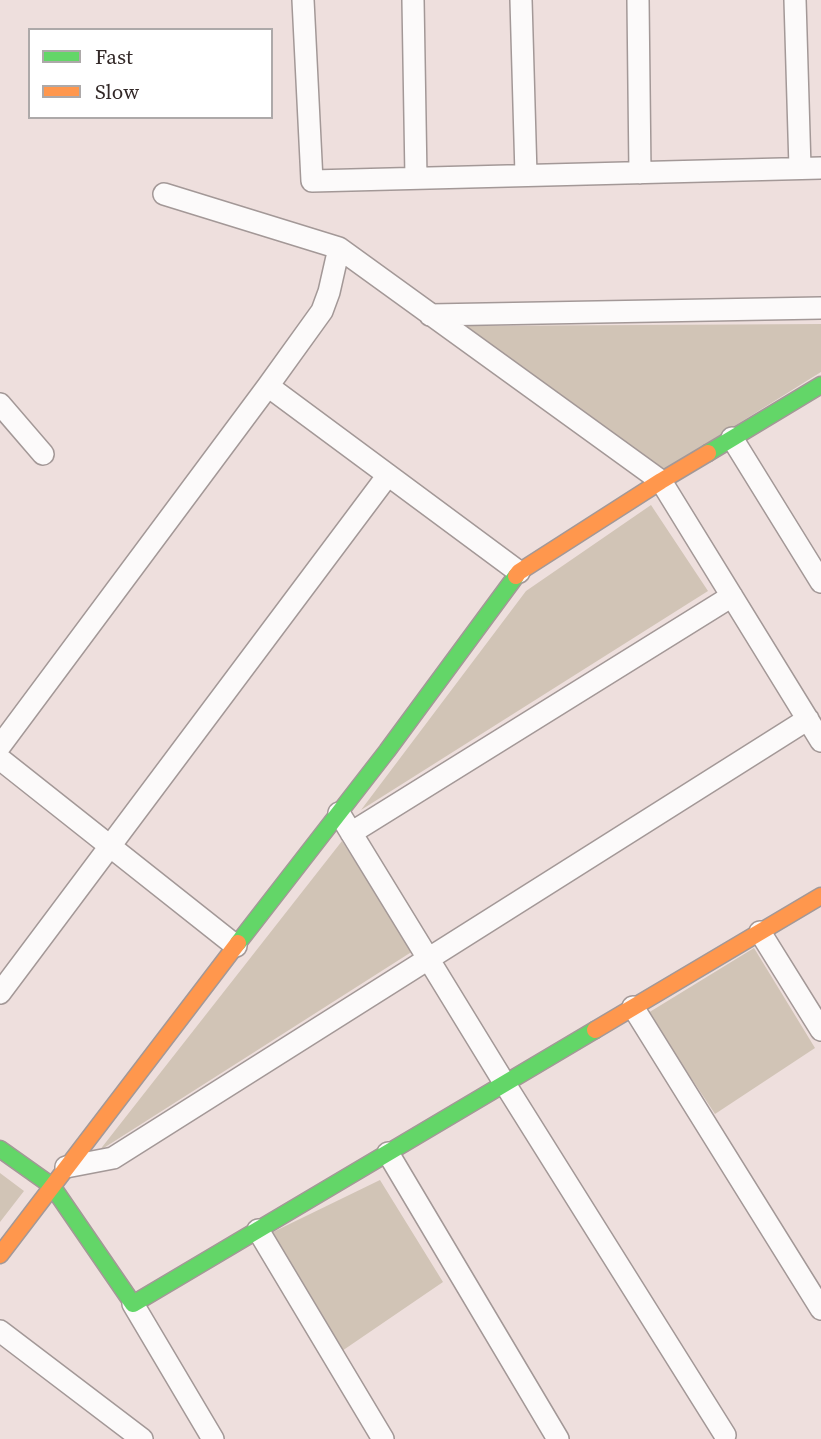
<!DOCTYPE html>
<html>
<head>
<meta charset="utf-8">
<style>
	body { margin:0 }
	#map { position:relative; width:821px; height:1439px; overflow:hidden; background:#eedfdd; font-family:"Source Serif 4",serif }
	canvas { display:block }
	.legend { position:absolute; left:28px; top:28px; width:245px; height:91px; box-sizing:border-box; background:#fff; border:2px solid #ada9a9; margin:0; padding:9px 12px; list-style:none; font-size:21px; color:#322827 }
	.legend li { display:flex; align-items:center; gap:14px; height:35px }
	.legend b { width:35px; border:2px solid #ada9a9 }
</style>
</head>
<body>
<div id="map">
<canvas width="821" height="1439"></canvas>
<ul class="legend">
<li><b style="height:9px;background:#63d668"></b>Fast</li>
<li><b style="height:9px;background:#ff974d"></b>Slow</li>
</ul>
</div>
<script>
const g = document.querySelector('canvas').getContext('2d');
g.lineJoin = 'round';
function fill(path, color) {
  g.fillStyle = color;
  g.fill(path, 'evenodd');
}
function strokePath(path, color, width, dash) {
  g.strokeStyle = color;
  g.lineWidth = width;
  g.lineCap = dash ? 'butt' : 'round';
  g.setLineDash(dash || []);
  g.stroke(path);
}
fill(new Path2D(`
	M821,324V372L664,470L464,326Z
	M651,505L708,591L361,810L526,591Z
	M342,841L413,951L99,1151Z
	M754,948L815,1048L715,1114L648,1013Z
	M0,1173L24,1191L0,1222Z
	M380,1180L443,1282L339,1353L271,1233Z`), '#d1c4b6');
const street = new Path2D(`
	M303,0L312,181L821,168
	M413,0L416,178
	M521,0L526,175
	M638,0L640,173
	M795,0L800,168
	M164,194L339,248L661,481L821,741
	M430,315L821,308
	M268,386L519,572
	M0,404L43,454
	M732,438L821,582
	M0,746L268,386L322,311L329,292L339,248
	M0,759L236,946
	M339,813L505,1084L725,1435
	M351,833L732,596
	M760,932L821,1030
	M0,993L388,475
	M633,1007L821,1309
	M388,1153L558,1439
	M66,1167L113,1158L808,719
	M258,1230L383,1439
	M133,1304L213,1439
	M0,1331L142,1439`);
const fast = new Path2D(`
	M708,453L821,385
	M238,943L387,751L516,576
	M0,1149L52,1186L133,1304L595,1030`);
const slow = new Path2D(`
	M516,576L519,572L661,481L708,453
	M595,1030L821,896
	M0,1255L238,943`);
strokePath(street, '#a39897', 24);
strokePath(fast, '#a39897', 19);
strokePath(slow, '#a39897', 19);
strokePath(street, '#fcfafa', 21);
strokePath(fast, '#63d668', 16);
strokePath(slow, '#ff974d', 16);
</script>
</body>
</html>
